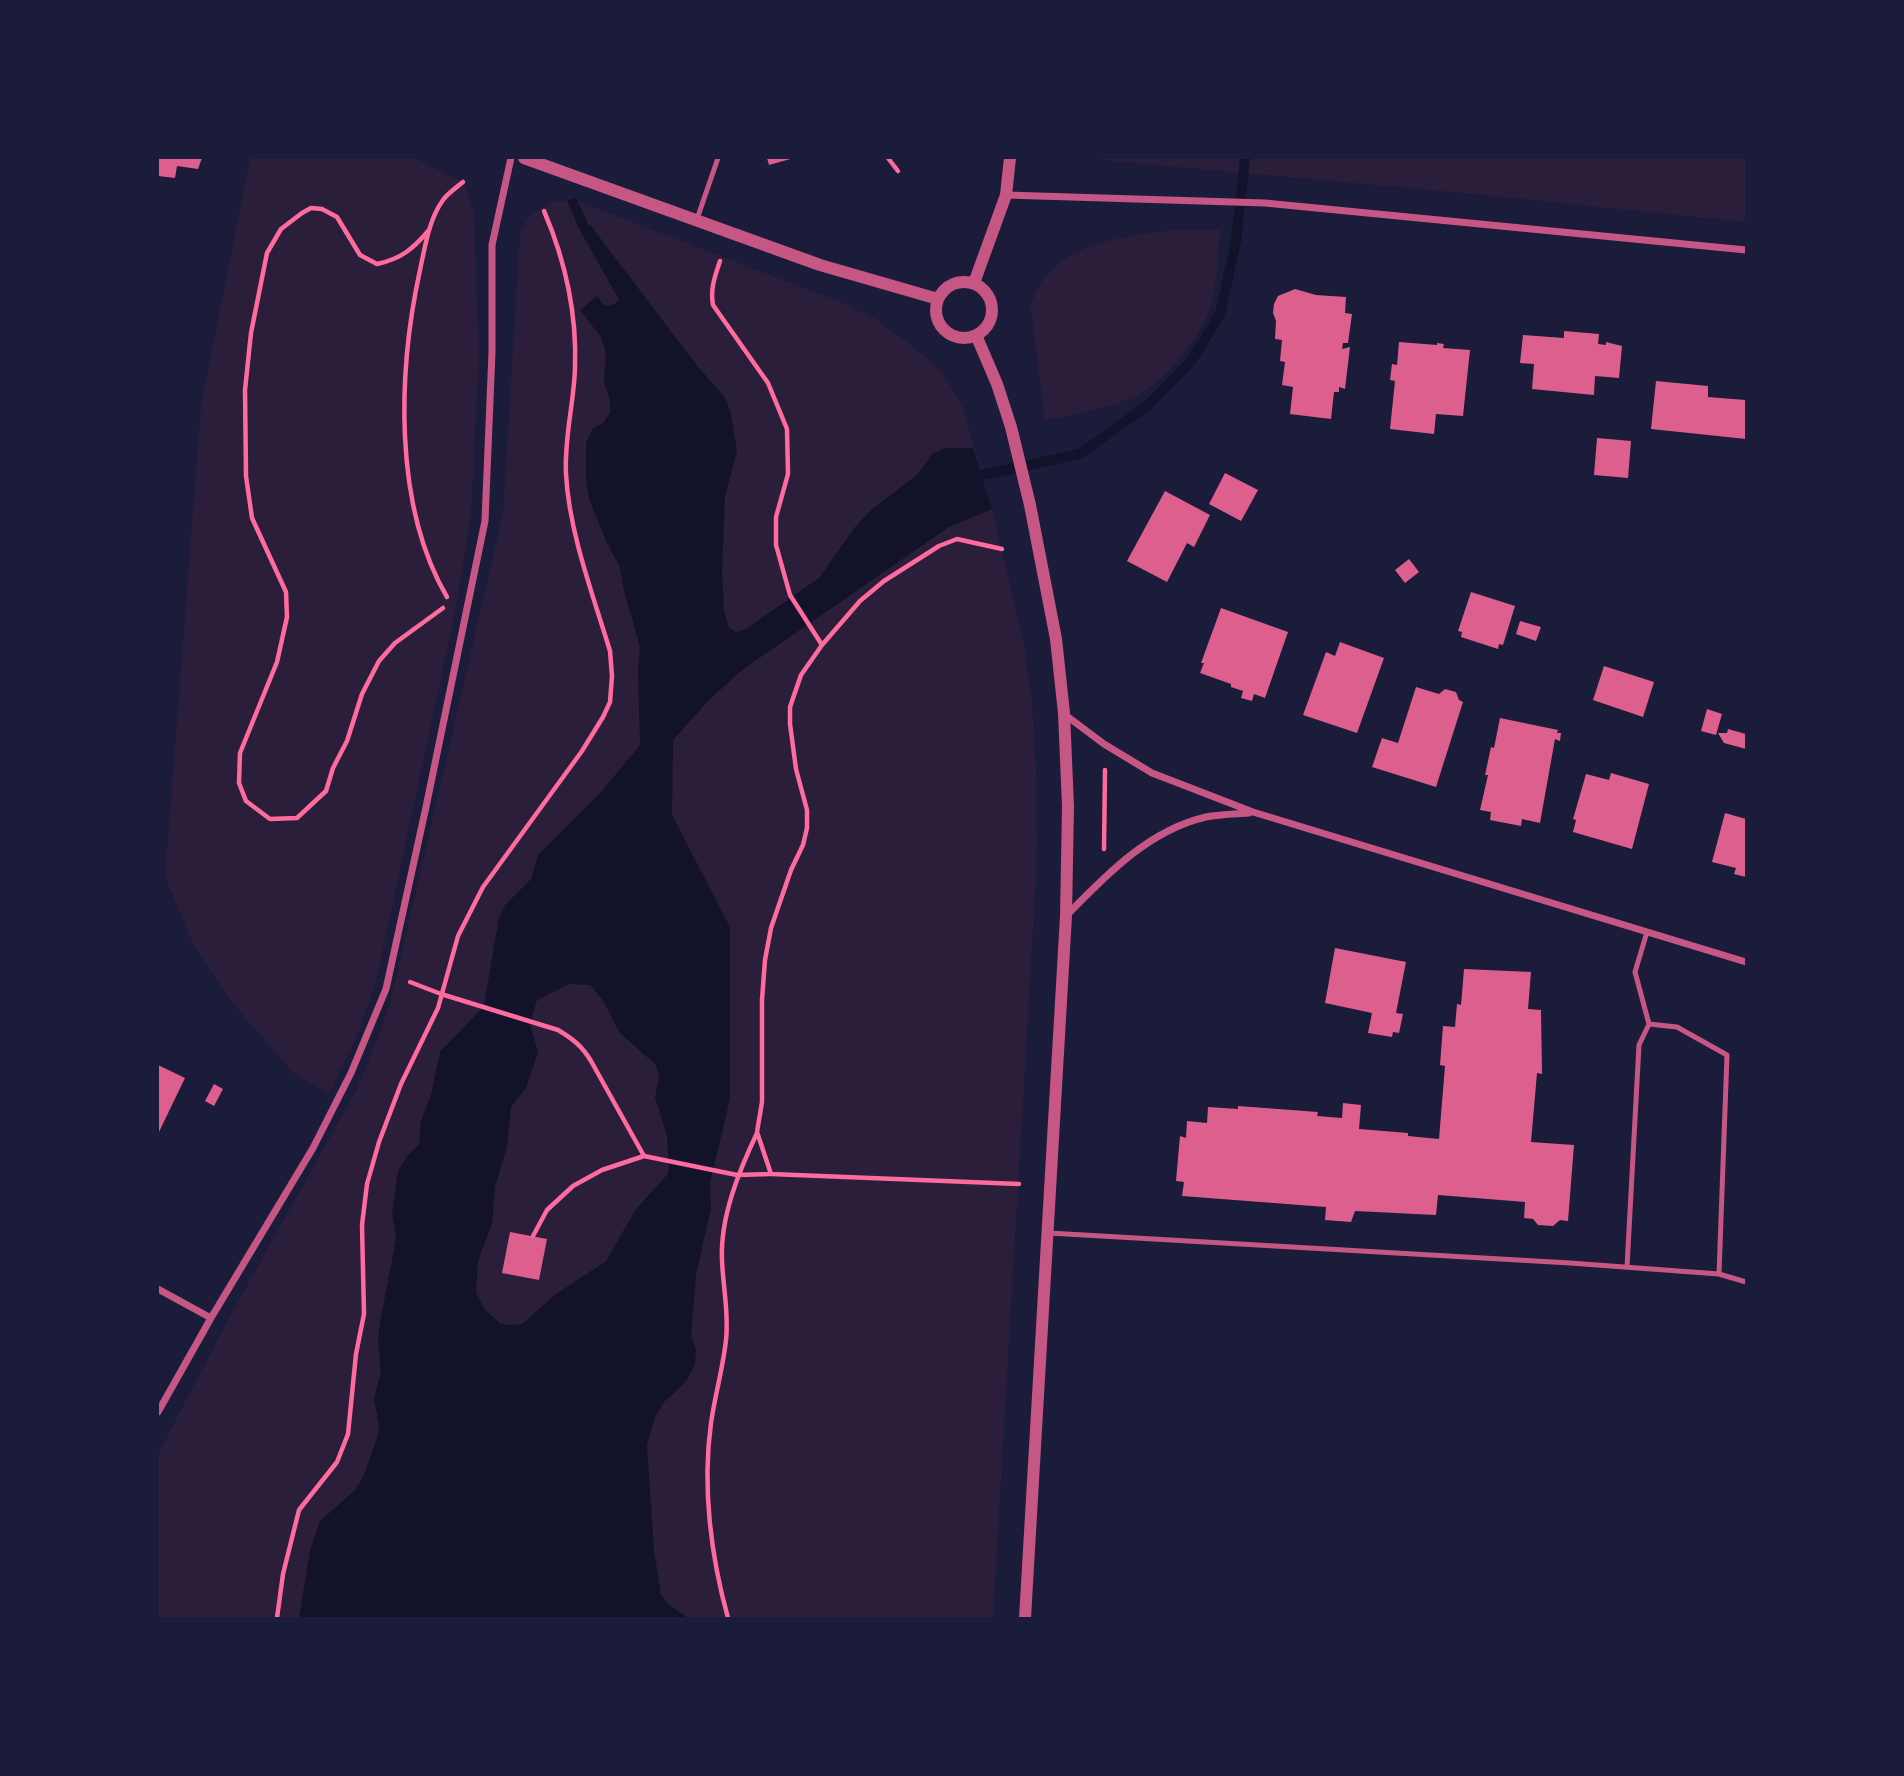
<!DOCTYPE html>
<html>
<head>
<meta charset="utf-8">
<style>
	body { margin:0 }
	#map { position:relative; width:1904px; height:1776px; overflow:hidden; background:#1b1b3a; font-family:"Public Sans",sans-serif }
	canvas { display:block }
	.frame { position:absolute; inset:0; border:159px solid #1b1b3a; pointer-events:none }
</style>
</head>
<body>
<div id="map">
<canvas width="1904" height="1776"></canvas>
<div class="frame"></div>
</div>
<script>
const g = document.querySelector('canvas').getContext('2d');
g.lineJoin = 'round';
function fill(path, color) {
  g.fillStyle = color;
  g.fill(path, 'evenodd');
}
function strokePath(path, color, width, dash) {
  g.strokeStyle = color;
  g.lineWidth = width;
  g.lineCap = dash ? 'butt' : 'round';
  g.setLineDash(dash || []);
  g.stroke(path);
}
fill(new Path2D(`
	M250,158H415L463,182L474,211L479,357L471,515L456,608L376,981L358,1034L329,1093L296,1076L230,1000L192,942L165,876L201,405Z
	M1079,158H1746V222L1474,194Z
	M557,201L580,202L843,303L876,319L923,355L943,373L963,408L992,509L1024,644L1032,703L1036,771L1037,859L993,1618H158V1454L229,1318L357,1089L383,1025L396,978L503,513L520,233C529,214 538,208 557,201Z
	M1174,230H1220C1218,255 1217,281 1211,305C1203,333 1168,377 1143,392C1119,406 1072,416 1045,420L1030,304C1037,294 1038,285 1046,276C1077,240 1130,235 1174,230Z`), '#2a1e3b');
fill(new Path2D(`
	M576,223L591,226L698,367L724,396L730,410L737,451L725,496L722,569L724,610L729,628L736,632L746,629L819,578L855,527L872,509L918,474L932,454L944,448H973L992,509L949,527L742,670L709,700L673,740L672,815L730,927V1099L710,1183L711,1208L696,1275L691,1335L696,1350L695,1365L685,1383L664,1402L655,1417L647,1445L654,1550L661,1595L668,1604L688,1618H299L310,1550L320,1521L355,1490L364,1475L378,1435L379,1425L374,1398L381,1373L378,1343L380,1322L396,1239L392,1214L398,1171L408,1155L419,1145L421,1121L431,1095L440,1052L484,1006L499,918L505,905L531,879L538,855L601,792L640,745L638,670L640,647L624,591L620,567L606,541L589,499L586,481V443L593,428L602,424L610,413V400L604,382L606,353L601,337L580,310L597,296L605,306L614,304L619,300ZM569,984L590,985L602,999L620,1033L656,1065L659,1076L655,1097L667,1136L669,1170L667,1175L636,1209L606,1261L556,1294L522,1324L509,1325L500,1323L485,1310L476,1292L478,1261L492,1223L495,1187L507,1147L511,1107L526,1088L538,1053L530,1024L537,1000Z`), '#12122b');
strokePath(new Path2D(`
	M573,203L588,235
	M972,482L981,475L1080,454L1147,406L1192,360L1220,314L1236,241L1245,158`), '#12122b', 10);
fill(new Path2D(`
	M158,158H202L198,169L177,166L175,178L158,176Z
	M767,158H794L769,165Z
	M1295,289L1316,295L1346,297L1345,313L1352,314L1348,343H1343L1342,349L1350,347L1345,389L1339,387V392H1334L1331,419L1290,414L1293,387L1282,385L1285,362L1280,361L1282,340L1275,339L1276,321L1273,313L1274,304L1278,296Z
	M1564,331L1599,334L1598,344L1606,345V342L1622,346L1619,378L1595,376L1594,395L1532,389L1534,364L1520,363L1523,335L1564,338Z
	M1399,342L1437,345V343L1444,344L1443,348L1470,350L1463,416L1436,414L1434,434L1390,429L1395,381L1390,380L1392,364L1397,365Z
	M1656,381L1708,386V397L1746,400V439L1651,429Z
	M1597,438L1631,441L1628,478L1594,475Z
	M1225,473L1258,490L1241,521L1209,504Z
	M1165,491L1210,515L1194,547L1187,543L1167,582L1127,561Z
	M1409,559L1419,572L1405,583L1395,570Z
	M1471,592L1515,606L1503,645L1499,644L1498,649L1461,637L1462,632L1458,631Z
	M1221,608L1288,632L1265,698L1254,694L1252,701L1241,698L1243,691L1231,687V684L1200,673L1204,663H1201Z
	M1520,621L1541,627L1536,641L1516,634Z
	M1340,642L1384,658L1357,733L1303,715L1326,652L1335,656Z
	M1604,666L1654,682L1643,717L1593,700Z
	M1416,687L1439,694L1445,689L1456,692L1459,700L1463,702L1436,787L1372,767L1382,738L1398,743Z
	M1707,709L1722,714L1716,735L1701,731Z
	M1500,718L1558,730L1557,733H1561L1560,741L1555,739L1540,823L1522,819L1521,826L1490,820L1491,812L1480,810L1488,775H1485L1491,747L1494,748Z
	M1728,729L1746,734V749L1724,743L1718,733H1727Z
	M1611,773L1649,784L1632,849L1573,832L1576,820L1573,819L1586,774L1609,780Z
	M1725,813L1746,819V877L1734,874L1736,868L1712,862Z
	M1335,948L1406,962L1396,1013L1403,1014L1399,1033L1393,1032L1392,1037L1368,1033L1372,1013L1325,1003Z
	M1464,969L1531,972L1528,1009L1541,1010L1542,1074L1537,1073L1531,1142L1574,1145L1568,1221L1560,1220L1553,1226L1538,1225L1533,1219L1524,1218L1525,1202L1438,1195L1436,1215L1355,1211L1351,1222L1325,1220L1326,1207L1182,1196L1184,1182L1176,1181L1180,1136L1186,1138L1187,1121L1207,1123L1208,1107L1238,1109V1106L1318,1112L1317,1116L1342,1118L1343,1103L1361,1105L1359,1129L1408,1133V1136L1439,1139L1445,1066L1440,1065L1443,1026L1455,1027L1457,1004L1461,1005Z
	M158,1065L185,1078L158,1134Z
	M214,1084L223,1089L214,1106L205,1101Z
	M510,1232L547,1239L539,1280L502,1273Z`), '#dd5f8e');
strokePath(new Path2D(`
	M888,158L898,171
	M429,230C413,249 401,259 377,264L360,255L337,217L322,209L311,208L302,213L281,229L267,253L251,333L245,390L246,476L252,518L286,592L287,617L277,662L240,753L239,783L246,801L270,819L297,818L326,791L333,768L347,741L362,694L379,661L395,643L443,608
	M720,261C715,276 710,289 713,305L768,383L787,429L788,474L776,517V545L790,595L822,645
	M1002,549L957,539L939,546L884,581L860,601L822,645L801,675L790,707V724L796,769L807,810V828L803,845L791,870L771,928L765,960L762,1000V1102L757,1132L771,1174L1019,1184
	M447,597C393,505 398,371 420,270C425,247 429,219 443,200C448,193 457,187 463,182
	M1104,849L1105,770
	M410,982L441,994L558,1030C573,1039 582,1046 591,1061L644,1156L737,1175L770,1174
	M533,1236L547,1210L573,1186L602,1170L644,1156
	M277,1618L283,1574L299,1510L337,1462L348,1434L356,1354L364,1314L362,1225L367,1184L379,1142L401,1084L438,1008L458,936L483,887L582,751L603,717L610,702L612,676L610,651C593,595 569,532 566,474C564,438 574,403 575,368C577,314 565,260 544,211
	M728,1618C711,1557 702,1487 711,1423C715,1395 723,1368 726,1340C729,1313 723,1287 722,1260C720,1217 739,1171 757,1133`), '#ff6b9d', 4.5);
strokePath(new Path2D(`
	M697,219L718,158
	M1649,1024L1677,1027L1727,1055L1719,1274
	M1049,1233L1570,1263L1719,1274L1746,1282
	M1627,1267L1639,1045L1649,1024L1635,972L1647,932`), '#c65784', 5);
strokePath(new Path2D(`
	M1006,195L1265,203L1746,250
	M1064,714L1104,744L1152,773L1253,812L1746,962
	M1067,915C1106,875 1149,830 1206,817C1220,814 1235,814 1249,813
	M158,1289L211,1318
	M158,1412L211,1318L313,1148L351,1073L386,989L426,807L485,521L492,352V245L511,158`), '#c65784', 7);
strokePath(new Path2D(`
	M524,158L820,265L938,299
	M936 310a28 28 0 1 1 56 0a28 28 0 1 1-56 0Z
	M974,283L1006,195L1010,158
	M976,335L997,384L1011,427L1030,505L1056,639L1064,713L1068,806L1066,916L1025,1618`), '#c65784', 12);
</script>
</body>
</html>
